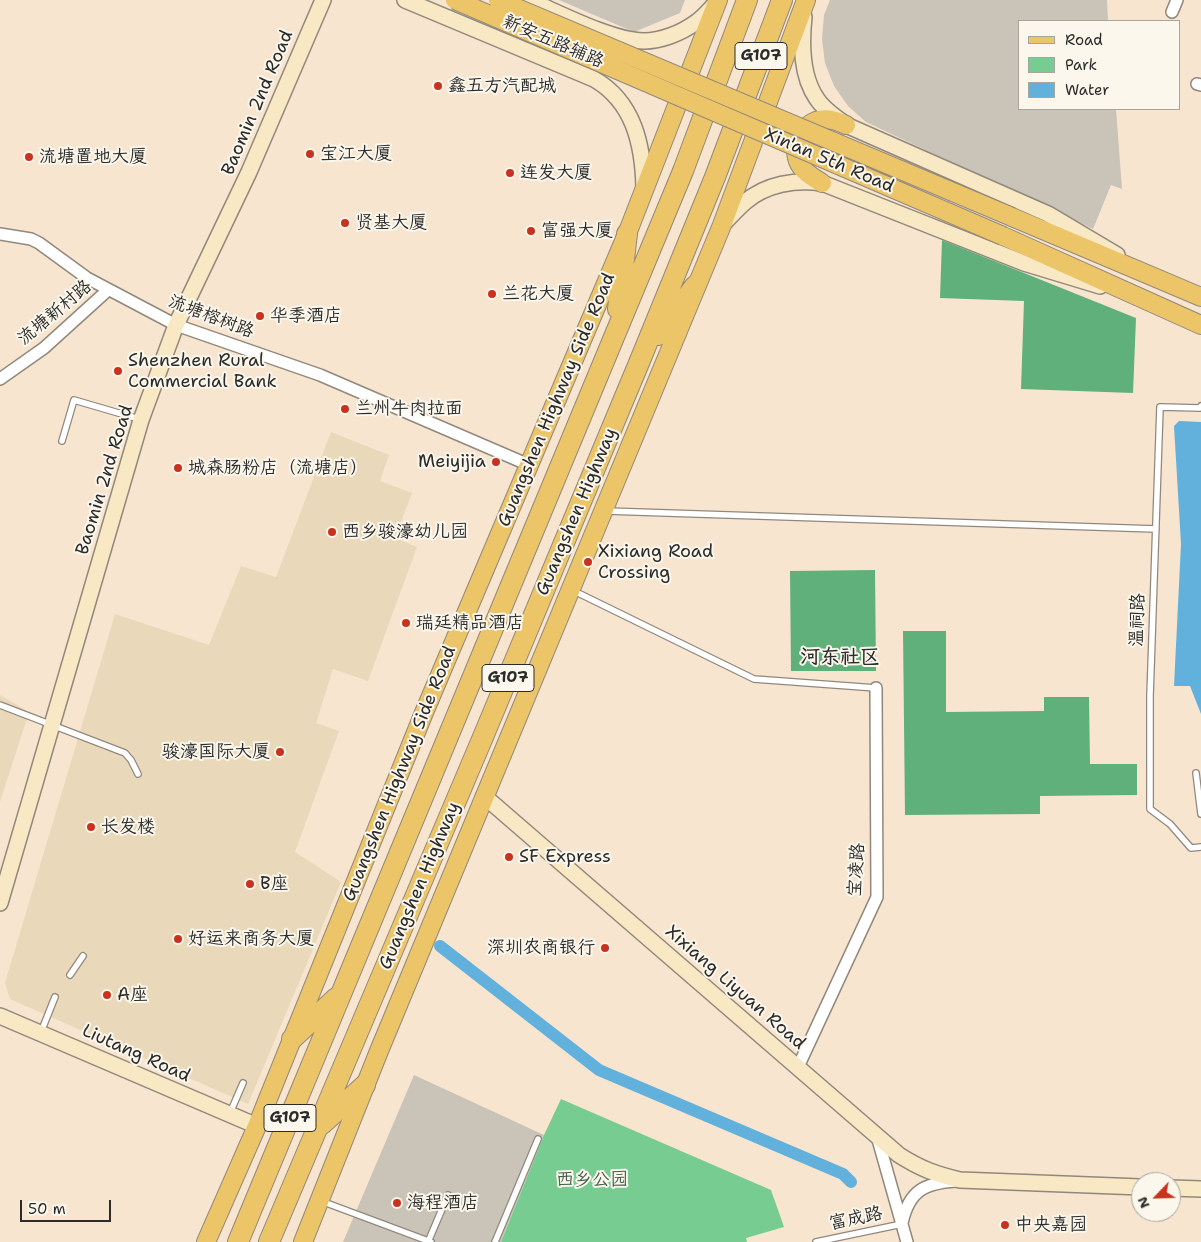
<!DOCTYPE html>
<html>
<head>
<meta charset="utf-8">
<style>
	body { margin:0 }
	#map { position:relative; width:1201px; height:1242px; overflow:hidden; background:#f7e5cf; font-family:"Shantell Sans",sans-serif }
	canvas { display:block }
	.legend { position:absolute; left:1018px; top:20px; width:162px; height:90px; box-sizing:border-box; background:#fbf7ec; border:1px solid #a8a59f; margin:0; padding:6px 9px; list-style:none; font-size:15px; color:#2b2b2b }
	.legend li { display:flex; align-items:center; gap:10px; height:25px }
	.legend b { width:25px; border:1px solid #a8a59f }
	.north { position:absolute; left:1131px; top:1172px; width:50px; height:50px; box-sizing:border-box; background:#fbf7ec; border:1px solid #a8a59f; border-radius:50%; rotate:246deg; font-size:14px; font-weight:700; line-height:20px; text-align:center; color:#2b2b2b }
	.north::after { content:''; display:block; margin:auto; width:18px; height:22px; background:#c8321e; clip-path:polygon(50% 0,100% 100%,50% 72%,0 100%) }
	.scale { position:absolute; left:20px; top:1200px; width:91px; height:22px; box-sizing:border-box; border:2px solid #2b2b2b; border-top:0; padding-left:6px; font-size:15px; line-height:18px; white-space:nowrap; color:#2b2b2b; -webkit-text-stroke:4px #fbf7ec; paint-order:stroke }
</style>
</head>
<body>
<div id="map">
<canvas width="1201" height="1242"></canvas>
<ul class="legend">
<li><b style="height:6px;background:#edc569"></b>Road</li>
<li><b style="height:14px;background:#76cc91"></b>Park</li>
<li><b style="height:14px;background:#61b1dc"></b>Water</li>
</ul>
<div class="north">N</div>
<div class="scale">50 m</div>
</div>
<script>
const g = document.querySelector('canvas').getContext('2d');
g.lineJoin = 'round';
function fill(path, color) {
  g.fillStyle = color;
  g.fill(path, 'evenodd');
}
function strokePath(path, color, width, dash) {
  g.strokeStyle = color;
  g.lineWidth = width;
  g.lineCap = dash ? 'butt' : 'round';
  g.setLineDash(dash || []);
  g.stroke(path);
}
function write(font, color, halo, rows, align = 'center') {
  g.font = font + ' "Shantell Sans","LXGW WenKai TC",sans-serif';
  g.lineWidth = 4;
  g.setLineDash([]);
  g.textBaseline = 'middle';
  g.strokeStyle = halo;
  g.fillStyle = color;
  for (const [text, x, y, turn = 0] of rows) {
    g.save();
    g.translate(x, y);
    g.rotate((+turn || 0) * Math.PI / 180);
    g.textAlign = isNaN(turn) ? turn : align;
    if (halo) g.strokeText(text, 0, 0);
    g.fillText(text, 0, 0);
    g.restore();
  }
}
fill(new Path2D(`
	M331,432L389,455L380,481L412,493L395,538L417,547L368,681L333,669L316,723L339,731L295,852L341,882L248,1104L10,999L5,983L115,614L209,645L241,566L276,577Z
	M0,695L29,712L0,802Z`), '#e9d9ba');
fill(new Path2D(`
	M559,0H685L680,13L634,32Z
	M830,0H1107L1108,21H1020V109H1116L1122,189L1111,185L1093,229L866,122L848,106L834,86L825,63L822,39L824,15Z
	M414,1075L544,1135L501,1242H343Z`), '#c9c3b8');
fill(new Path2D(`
	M561,1099L771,1190L784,1227L746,1238L747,1242H501L544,1135Z`), '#76cc91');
fill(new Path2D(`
	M942,240L1136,318L1133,393L1021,389L1024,301L940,298Z
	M875,570L876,671H791L790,571Z
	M903,631H946V712L1044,711V697H1089L1090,764H1137V795L1040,796V814L905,815Z`), '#60b07b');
fill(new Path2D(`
	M1179,421L1201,422V714L1190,686H1174L1181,544L1174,426Z`), '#61b1dc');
strokePath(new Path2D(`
	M440,946L599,1070L843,1174L851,1182`), '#61b1dc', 12);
const lane = new Path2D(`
	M1201,406L1200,408L1160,407L1150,696V809L1170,824L1191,848L1201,847
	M62,441L74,400L139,419
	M606,511L1156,529
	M572,590L754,679L876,688
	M0,705L125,753L131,760L138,774
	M1196,773L1201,814
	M70,975L83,956
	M41,1032L55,997
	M230,1113L243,1083
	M321,1201L431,1242
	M428,1242L448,1195
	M495,1242L538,1139
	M816,1242L902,1224`);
const street = new Path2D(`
	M1172,12L1177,0
	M1197,84L1201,85
	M0,234L31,239L39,243L87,278L176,325L320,375L529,465
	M0,379L44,348L108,290
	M798,1067L877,897L876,688
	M877,1136L907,1242
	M902,1223C909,1191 924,1183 956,1181`);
const secondary = new Path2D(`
	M405,0L594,79C634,102 643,145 644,188
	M529,0C559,13 613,41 644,41C661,41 681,33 695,23C703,18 710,9 717,2
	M804,17C801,45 801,76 817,99C824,110 836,117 846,125L1048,214L1117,255
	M723,224C730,217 737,209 745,202C766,184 796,179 822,183L1024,263L1100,286
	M484,796L899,1155C921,1169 935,1174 960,1180L1141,1187
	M0,903L141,420L176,325L249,172L323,0
	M0,1016L257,1126
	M1171,1188L1201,1189`);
const primary = new Path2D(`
	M822,183C816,179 808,175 803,169C789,154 798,128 816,121C827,117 837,121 846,125
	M1012,217L1201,297
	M1003,236L1201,325
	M206,1242L257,1126L423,715L627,234L718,0
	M303,1242L379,1051L722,225L806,0`);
const highway = new Path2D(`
	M618,309L627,234
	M658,335L695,286
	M292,1039L336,998
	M322,1124L365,1085
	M238,1242L683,171L747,0
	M269,1242L483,737L641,358L715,177L782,0`);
strokePath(lane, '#91887d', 8);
strokePath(street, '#91887d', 14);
strokePath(secondary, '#91887d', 18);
strokePath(primary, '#91887d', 20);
strokePath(highway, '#91887d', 22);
strokePath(lane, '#fff', 5.5);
strokePath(street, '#fff', 11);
strokePath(secondary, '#f8e8c3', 15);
strokePath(primary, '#edc569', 18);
strokePath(highway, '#edc569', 20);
const primaryBridge = new Path2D(`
	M455,0L1003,236
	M498,0L1012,217`);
strokePath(primaryBridge, '#91887d', 20, []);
strokePath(primaryBridge, '#edc569', 18);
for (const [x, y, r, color] of [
	[438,86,5,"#c8321e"],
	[310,154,5,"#c8321e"],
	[29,157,5,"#c8321e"],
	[510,173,5,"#c8321e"],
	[345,223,5,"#c8321e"],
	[531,231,5,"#c8321e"],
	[492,294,5,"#c8321e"],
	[260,316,5,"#c8321e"],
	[118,371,5,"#c8321e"],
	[345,409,5,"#c8321e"],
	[496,462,5,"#c8321e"],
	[178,468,5,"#c8321e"],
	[332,532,5,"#c8321e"],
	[588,562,5,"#c8321e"],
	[406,623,5,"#c8321e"],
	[280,752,5,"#c8321e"],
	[91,827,5,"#c8321e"],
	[509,857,5,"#c8321e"],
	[250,884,5,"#c8321e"],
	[178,939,5,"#c8321e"],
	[605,948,5,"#c8321e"],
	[107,995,5,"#c8321e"],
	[397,1203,5,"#c8321e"],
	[1005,1225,5,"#c8321e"]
]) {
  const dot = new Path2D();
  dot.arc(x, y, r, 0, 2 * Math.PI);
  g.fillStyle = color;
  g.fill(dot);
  strokePath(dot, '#fbf7ec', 2);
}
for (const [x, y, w] of [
	[761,56,52],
	[508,678,52],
	[290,1118,52]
]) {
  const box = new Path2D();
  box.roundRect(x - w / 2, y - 13.5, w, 27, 4);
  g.fillStyle = '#fbf7ec';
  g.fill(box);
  strokePath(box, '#2b2b2b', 1);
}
write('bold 16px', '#2b2b2b', null, [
	["G107",761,56],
	["G107",508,678],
	["G107",290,1118]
]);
write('18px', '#2b2b2b', '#fbf7ec', [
	["新安五路辅路",553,42,23],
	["Baomin 2nd Road",258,103,-67],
	["Xin'an 5th Road",829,161,23],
	["流塘新村路",55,313,-40],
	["流塘榕树路",211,317,21],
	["Guangshen Highway Side Road",557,400,-67],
	["Baomin 2nd Road",105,480,-73],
	["Guangshen Highway",577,512,-67],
	["温祠路",1138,620,-88],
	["Guangshen Highway Side Road",400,774,-68],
	["宝凌路",857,870,-86],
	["Guangshen Highway",420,886,-67],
	["Xixiang Liyuan Road",735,988,41],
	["Liutang Road",136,1054,24],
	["富成路",856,1219,-12]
]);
write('18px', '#2b2b2b', '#fbf7ec', [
	["鑫五方汽配城",448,86],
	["宝江大厦",320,154],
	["流塘置地大厦",39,157],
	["连发大厦",520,173],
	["贤基大厦",355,223],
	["富强大厦",541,231],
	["兰花大厦",502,294],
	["华季酒店",270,316],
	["Shenzhen Rural",128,361],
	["Commercial Bank",128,382],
	["兰州牛肉拉面",355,409],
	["Meiyijia",486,462,"right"],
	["城森肠粉店（流塘店）",188,468],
	["西乡骏濠幼儿园",342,532],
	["Xixiang Road",598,552],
	["Crossing",598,573],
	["瑞廷精品酒店",416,623],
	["骏濠国际大厦",270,752,"right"],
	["长发楼",101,827],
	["SF Express",519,857],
	["B座",260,884],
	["好运来商务大厦",188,939],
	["深圳农商银行",595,948,"right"],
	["A座",117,995],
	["海程酒店",407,1203],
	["中央嘉园",1015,1225]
], 'left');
write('18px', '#425b4a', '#fbf7ec', [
	["西乡公园",592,1180]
]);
write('bold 20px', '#2b2b2b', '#fbf7ec', [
	["河东社区",840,658]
]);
</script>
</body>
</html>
